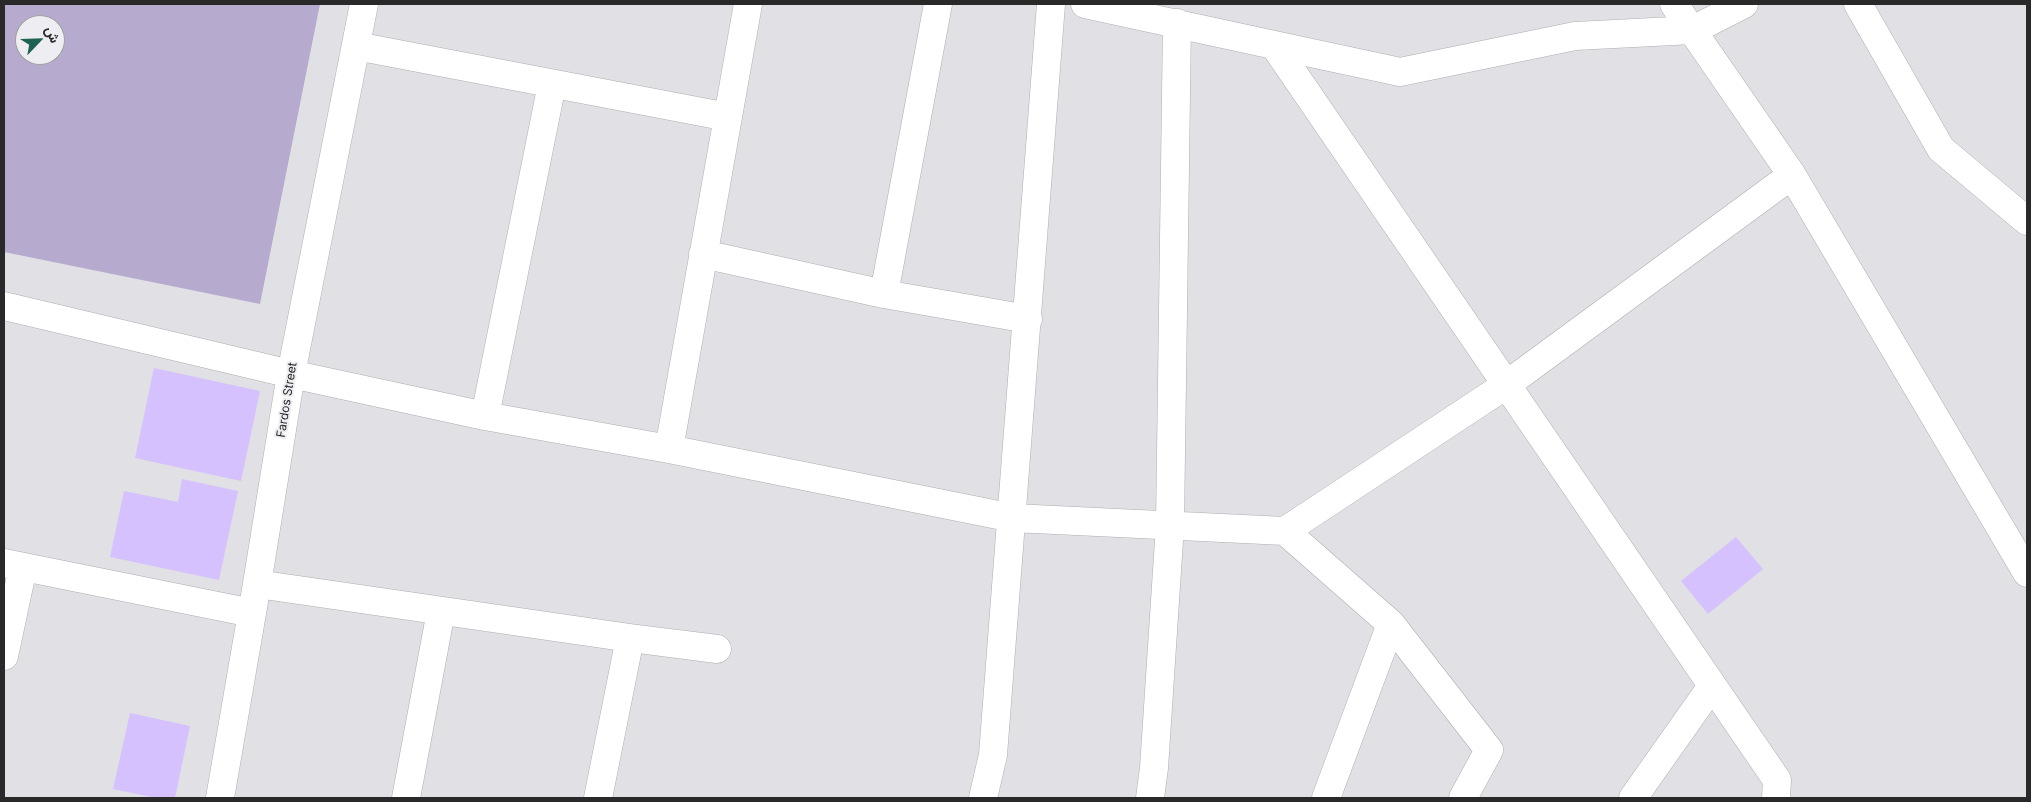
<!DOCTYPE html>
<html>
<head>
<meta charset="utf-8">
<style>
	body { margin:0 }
	#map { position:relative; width:2031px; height:802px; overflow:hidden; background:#e1e0e4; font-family:Inter,Vazirmatn,sans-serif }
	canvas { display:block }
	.frame { position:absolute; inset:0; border:5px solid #29292a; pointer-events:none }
	.north { position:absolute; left:15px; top:15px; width:50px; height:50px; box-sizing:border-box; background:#eeedf1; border:1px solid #9f9fa1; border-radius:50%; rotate:66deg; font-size:14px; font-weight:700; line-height:20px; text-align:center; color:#29292a }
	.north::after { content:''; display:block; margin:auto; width:18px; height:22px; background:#1e6253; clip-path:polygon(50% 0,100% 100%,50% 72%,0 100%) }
</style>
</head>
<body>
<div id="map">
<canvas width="2031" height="802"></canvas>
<div class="frame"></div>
<div class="north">ش</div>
</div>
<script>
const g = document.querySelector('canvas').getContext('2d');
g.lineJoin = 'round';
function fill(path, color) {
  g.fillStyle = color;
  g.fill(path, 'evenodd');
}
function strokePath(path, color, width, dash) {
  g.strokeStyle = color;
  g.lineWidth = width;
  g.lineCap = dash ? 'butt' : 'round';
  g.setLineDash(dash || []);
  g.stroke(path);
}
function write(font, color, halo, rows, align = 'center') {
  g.font = font + ' Inter,sans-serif';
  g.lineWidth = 4;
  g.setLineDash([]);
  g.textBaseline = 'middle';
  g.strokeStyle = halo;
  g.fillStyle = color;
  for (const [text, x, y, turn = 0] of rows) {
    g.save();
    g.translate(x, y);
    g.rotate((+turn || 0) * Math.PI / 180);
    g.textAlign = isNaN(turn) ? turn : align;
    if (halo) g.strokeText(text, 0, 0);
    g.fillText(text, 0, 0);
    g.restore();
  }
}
fill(new Path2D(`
	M4,4H320L260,304L4,252ZM25,25H55V55H25Z`), '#b6abcf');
fill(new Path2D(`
	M154,368L260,391L241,481L135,458Z
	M182,479L238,491L219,580L110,557L124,491L178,502Z
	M1736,537L1763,569L1708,614L1681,581Z
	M130,713L190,726L175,798H156L113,789Z`), '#d4c1fd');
const minor = new Path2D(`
	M1085,4L1274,45L1777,780L1776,798
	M1674,4L1792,175L2027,573
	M1858,4L1941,149L2027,221
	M1274,45L1400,72L1575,36L1693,30L1744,4
	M356,46L728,117
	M703,254L884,294L1028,319
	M884,294L938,4
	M4,306L291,374L485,416L669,449L1013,518L1285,531L1391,624L1326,798
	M485,416L552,84
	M669,449L748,4
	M1285,531L1506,385L1792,175
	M4,563L252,613
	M257,584L630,638L717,649
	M1391,624L1489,750L1463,798
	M4,656L23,567
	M220,798L257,584L291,374L364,4
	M406,798L441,611
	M598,798L630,638
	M983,798L993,755L1051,4
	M1150,798L1154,768L1170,525L1177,23
	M1633,798L1712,686`);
strokePath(minor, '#aeadb0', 29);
strokePath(minor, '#fff', 28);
write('12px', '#29292a', '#eeedf1', [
	["Fardos Street",287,400,-81]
]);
</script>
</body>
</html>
